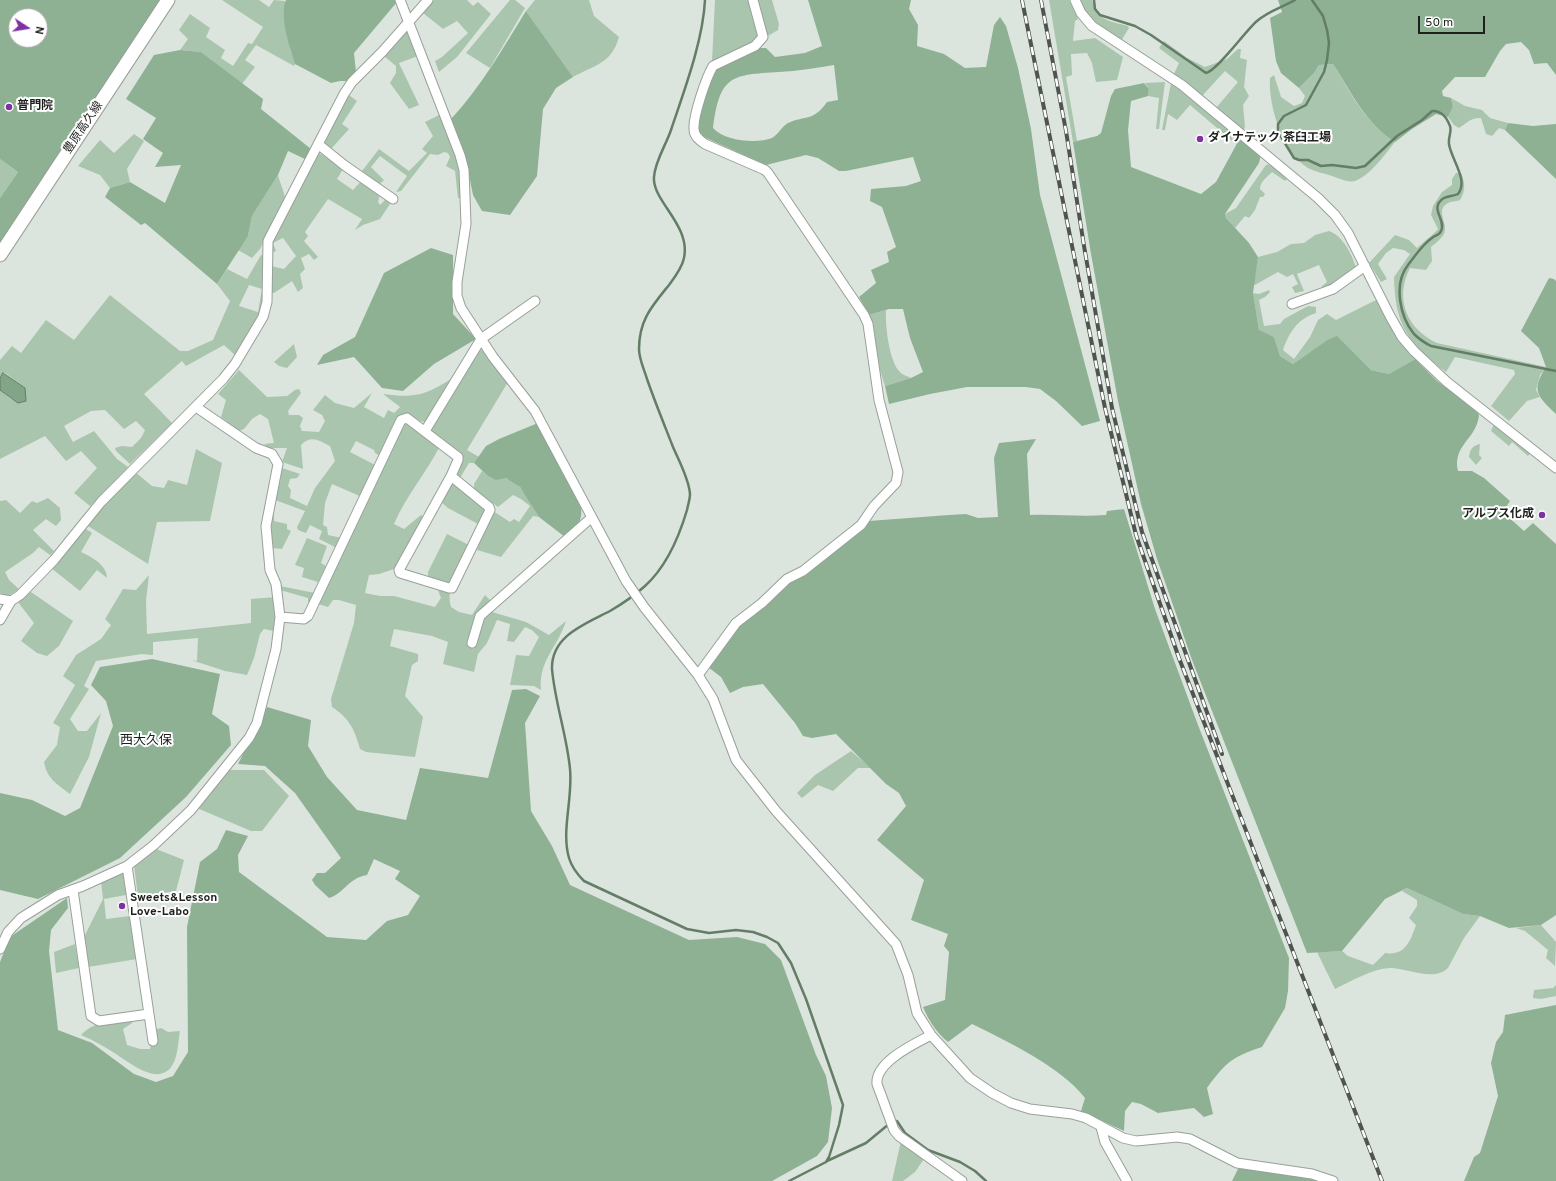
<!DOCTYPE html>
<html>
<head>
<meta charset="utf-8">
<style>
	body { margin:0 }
	#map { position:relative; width:1556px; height:1181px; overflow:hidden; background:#dce5dd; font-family:Overpass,sans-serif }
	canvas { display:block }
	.north { position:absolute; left:8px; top:8px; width:40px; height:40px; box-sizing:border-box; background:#fff; border:1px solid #a5a6a5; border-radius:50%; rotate:102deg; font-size:11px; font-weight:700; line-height:16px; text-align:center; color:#1d201d }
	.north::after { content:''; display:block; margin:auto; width:14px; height:18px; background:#7d31a2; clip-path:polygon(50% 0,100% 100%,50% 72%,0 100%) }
	.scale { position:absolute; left:1418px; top:16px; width:67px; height:18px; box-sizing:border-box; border:2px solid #1d201d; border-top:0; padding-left:5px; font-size:12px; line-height:14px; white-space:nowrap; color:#1d201d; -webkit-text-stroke:3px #fff; paint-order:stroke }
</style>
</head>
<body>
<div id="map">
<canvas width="1556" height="1181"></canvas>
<div class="north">N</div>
<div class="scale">50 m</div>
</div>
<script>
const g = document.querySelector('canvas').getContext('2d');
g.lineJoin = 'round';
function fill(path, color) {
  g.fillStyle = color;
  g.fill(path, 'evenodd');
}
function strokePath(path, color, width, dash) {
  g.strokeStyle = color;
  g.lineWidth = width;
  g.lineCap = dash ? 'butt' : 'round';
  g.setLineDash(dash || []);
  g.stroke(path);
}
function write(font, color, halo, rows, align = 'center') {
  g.font = font + ' Overpass,"Noto Sans JP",sans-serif';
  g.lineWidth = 4;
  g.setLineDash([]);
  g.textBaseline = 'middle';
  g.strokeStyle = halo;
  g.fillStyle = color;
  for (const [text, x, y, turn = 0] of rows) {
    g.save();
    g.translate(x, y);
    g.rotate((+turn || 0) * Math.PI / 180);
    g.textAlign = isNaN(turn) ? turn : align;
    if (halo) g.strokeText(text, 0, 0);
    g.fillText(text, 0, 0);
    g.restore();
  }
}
fill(new Path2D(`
	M222,0H259L269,7L274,0L285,1L290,49L295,64L294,66L256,45L245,60L255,67L242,84L201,52L180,50L188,39L179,30L190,14L210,28L206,37L225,50L221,58L233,66L248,43L252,44L263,27Z
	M434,0H467L473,6L478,2L491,14L457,57L439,72L435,61L442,57L468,33L457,21L443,29L423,13Z
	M510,0H515L525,8L490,68L466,53Z
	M535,0H589L594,16L619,37C612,63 595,65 573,77L526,11Z
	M715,0H772L779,24L778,30L756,43L712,61Z
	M1049,0H1069L1078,19L1075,21L1073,41L1095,38L1123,57L1117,80L1096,82L1092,63L1087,53L1071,54L1072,75L1066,77L1077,141L1073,142Z
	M1078,0H1092C1098,21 1109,21 1128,26L1129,28L1121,41L1092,22Z
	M406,32H409L418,56L399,63L419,105L409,109L390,83L396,73V66L384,56Z
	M1164,41L1187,58L1205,67L1227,59L1238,49H1241L1240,58L1247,60L1244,87L1249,96L1243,105L1245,127L1243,131L1216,108L1238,82L1225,71L1202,96L1174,74L1179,63L1159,48Z
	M1333,64C1350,92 1366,124 1395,142C1385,154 1371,175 1355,181C1348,183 1338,178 1332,176C1324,173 1315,172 1308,168C1283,153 1268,106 1270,78L1274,75L1281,97L1294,106L1302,103L1305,96L1299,88L1314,73L1319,65Z
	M1165,82L1159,129H1156L1159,98L1148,96L1149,89L1145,83Z
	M1171,83L1240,138L1237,145L1190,105L1177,120L1168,114L1165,130H1162Z
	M349,95L357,101L342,124L349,129L331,149L324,143Z
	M1451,98L1465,106L1482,110L1490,118L1508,123L1505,130L1499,128L1492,136L1486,134L1481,118C1471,117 1467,123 1459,128L1454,125L1448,117L1453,107Z
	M439,115L458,160L461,198H458L455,171L446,166L450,157L448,153L444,152L438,155L430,154L401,191L396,192L407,176L380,156L371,167L384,180L380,184L362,171L379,149L409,171L427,153L422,149L433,136L425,122Z
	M134,134L144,141L127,169L130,182L110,188L100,175L78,166L100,140L114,153Z
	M318,152L343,169L337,179L353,190L362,180L380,194L378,202L380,205L387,198L392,201L380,219L363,225L355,230L362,219L328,199L305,232L308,236L304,241L318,257L314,260L309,254L301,258L305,269L300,274L303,288L298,292L292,281L274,293L271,292V266L284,269L296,256L283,238L273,243L276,251L271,253V242Z
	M0,159L18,172L0,198Z
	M1271,164L1287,179L1285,181L1272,172C1267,177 1260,182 1260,189L1265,194L1263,197H1260L1255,210L1249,218L1245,216L1235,228L1226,218L1225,214L1236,208L1266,165Z
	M1456,173H1461C1465,183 1466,190 1460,200C1456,202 1451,201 1448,203C1436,209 1446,221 1445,230C1445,236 1436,243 1431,247L1432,261L1426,270L1410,268C1394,299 1407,329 1437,343L1546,367L1540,375L1536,390L1540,397L1527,401L1509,421L1491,406L1515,374L1514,370L1455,357L1446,372C1408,343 1395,326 1394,277L1410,254L1404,250L1393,248L1386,253L1378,264L1387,279L1381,282L1369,263L1395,235L1409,240L1417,248C1422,243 1434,234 1438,229L1431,215L1433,206L1442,192L1452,185V179Z
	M278,175C280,184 285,192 285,201L260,249L252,258L238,250L248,236L252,216Z
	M1329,231C1343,236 1352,254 1356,268L1334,284L1323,289L1322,286L1327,282L1319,265L1297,274L1304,291L1295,293L1292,287L1298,284L1293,274L1287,277L1278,272L1253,286L1258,257L1277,252L1291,244L1304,243L1315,235Z
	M261,255L264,256V300L258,320L236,356L224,345L186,366L182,361L144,394L172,423L130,464L116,451L115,448L122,446L132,447L141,438L145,430L136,421L124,429L105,410L91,411L64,426L73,442L94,431L117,459L128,467L90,506L74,493L97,468L81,451L66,461L45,436L0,459V390L11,399L25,388L5,373H3L0,379V360L12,346L21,353L46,320L74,340L110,295L180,351H188L213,340L230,301L217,284L227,269L247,279ZM249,285L262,289L258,312L239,306Z
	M1269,290L1270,292L1265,297L1259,300L1264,326L1280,324L1284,319L1308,306L1316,307V313C1297,319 1289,333 1283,350L1294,359L1310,337L1318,320L1327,314L1336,320L1376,300L1395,332L1415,359L1389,374L1371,370L1337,337L1327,340L1293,364L1280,356L1274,337L1259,331L1253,293L1259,294Z
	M886,310C885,324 889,362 900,372C902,375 908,376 911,378L885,386L880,370L872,321L869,315Z
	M294,344L297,357L287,368L279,366L274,362Z
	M483,349L508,382L467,450L479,457L474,463H469L460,478L456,474L463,459V455L432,431L431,426L479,351Z
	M239,370L267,397L287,396L295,390L299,389L301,393L288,411L289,415H299L303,418L300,426L302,431L319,432L325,421L322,415L313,410L325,395L335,403L354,408L372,393L364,407L384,418L388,410L394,413L400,407L383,394C414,398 424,396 451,379L425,422L420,421L410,414L400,416L381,456L375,453L374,450L356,441L350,452L377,466L362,497L332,484L325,503L323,525L327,527L328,535L342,538L337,548L319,539L322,531L310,525L306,533L298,530L297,527L305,511L275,500L280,482L282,468L300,474L297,478L290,479L288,486L291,490L290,498L307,506L315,488L335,461L330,446C318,440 311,435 301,445L303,469L282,462L287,448H269L264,444L274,443L268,419L260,414L252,419L244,429L239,431L221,417L226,400L218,394Z
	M1495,422L1532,451L1528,456L1512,442L1509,446L1491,431Z
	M404,423H409L440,446C426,473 406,496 394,524L404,529L421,515L423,517L394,569L379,574L369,575L365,593L380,596H394L435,607L441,598L438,590L428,579V572L447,534L469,545C461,563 445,586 451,607L459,612L472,615L485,595L491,601L492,612L526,622L549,635L566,621C558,647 538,661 541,690L534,686L510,685L516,655L529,656L539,637L532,630L525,627L514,642L507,641L510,624L497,620L487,643L478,654L474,672L443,664L448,642L432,636L394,629L390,646L418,654V661L412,665L405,696L423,717L415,757L366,752L360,749C355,730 349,718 332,707L331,699L354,623L356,605L339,600H333L328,607L318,604Z
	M1480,444L1479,455L1482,458L1476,465L1469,457C1470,449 1472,446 1480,444Z
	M196,449L222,463L210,521L157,522L148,564L88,526L106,502L135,472L152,486L164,488L168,480L187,485Z
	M482,471C494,481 492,477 505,478C520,480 532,505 539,517L533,516L501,557L477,550L493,511L510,522L514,519L519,522L530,506L521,499L513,495L498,507L474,489V484Z
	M455,484L485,506V511L478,524L448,508L441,502L450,486Z
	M48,498L60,508L61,520L56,526L46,519L33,530L54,551L50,555L39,547L33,553L5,572L9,580L19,589L8,596L0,593V501L6,500L20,513L32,501L37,503Z
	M271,511L274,512V521L287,524V529L291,531L282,549L272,548Z
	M86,529L92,533L81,552C92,557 107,565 107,578L97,570L80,591L51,568Z
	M307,538L327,546L321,563L326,566L318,582L302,577L304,568L295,565Z
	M149,575L146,601L147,634L251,623V599L276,597L277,616L274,631L264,629L260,634L254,658L247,675L225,671L191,660L197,661L198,638L153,642V655L142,654L96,661L84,686L89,689L70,719L78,731H87L101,713L89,757L70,794C57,784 47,779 44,762L57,745L60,727L53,723L75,685L63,676L76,655L101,639L111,625L105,619L123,589L136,590Z
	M280,586L315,593L310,602H308V598L280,590Z
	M31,592L73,621L59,646L47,656L37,653L21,641L34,623L18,602Z
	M851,751L871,768H858L833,791L818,785L802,798L797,793L815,775Z
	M228,770H264L289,796L262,831H251L197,808Z
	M156,849L184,860L176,891L138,897L134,865Z
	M123,871L126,895L104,899L106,919L130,916L137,959L88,967L84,937L103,899L101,881Z
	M1407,888L1463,914L1480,916L1464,938L1448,968C1434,982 1407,968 1390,968C1371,969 1352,981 1335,989L1317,952L1342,951L1348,956L1373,965L1385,953C1405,956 1410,942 1416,925L1409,918L1417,906V900L1402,891Z
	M1541,925L1556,942L1555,966L1546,958L1548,950L1525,931L1516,928Z
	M75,944L79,968L56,973L54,952Z
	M1556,985V996L1541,999L1533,998L1534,990L1553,988Z
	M133,1020L132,1023L123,1029L127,1045L140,1049H150L154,1030L161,1028L168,1032L180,1031C178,1042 178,1055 173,1064C160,1088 130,1063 116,1054C105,1047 93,1040 81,1035C95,1020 113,1022 133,1020Z
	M901,1141L924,1159L915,1172L903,1181H892Z`), '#aac5ad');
fill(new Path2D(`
	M0,0H161L0,246V198L18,172L0,159ZM16,16H40V40H16Z
	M286,0H397V2L354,53L356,72L347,81H340L331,83L295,64C290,49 279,15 286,0Z
	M808,0H911L909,9L918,25L917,46L944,54L965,68L986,67L994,25L1000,17L1006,26L1018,68L1031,129L1040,195L1100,421L1082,426L1056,401L1040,389L1026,387H967L930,394L889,404L885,386L911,378L923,372L910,338L903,309H889L869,315L859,297L876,283L871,270L889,262L887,252L896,247L882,207L870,201L871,189L906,186L921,181L913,157L846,171H839L818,158L806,155L766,165L704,137L698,130L700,110L712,72L758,48H766L775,57L805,53L822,46ZM834,65L838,100L827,102C813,122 806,115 788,123C782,126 778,135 772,138C757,144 724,141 713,128C720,75 731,75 779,72C798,71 816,68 834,65Z
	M1278,0H1556V75L1547,63L1534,64L1529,50L1521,42L1506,44L1500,51L1485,77H1455L1442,91L1443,96L1451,98L1453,107L1448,117L1436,114L1412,129L1395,142C1366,124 1351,92 1333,64L1319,65L1314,73L1299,88L1281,73L1276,61L1270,18L1282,12Z
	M526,11L573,77L556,88L543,109L537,176L510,215L482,211L473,195L469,175L451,119C481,87 503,48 526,11Z
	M180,50L201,52L263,99L261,109L311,149L305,159L288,151L278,175L252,216L248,236L217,284L145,223L141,225L105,197L110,188L130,182L165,203L181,165L155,167L163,153L143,139L156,118L126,99L154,55Z
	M1144,83L1149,89L1148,96L1131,101L1128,130L1131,167L1201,194L1216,182L1240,138L1261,154L1259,163L1225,214L1226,218L1249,243L1258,257L1253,293L1259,330L1274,337L1280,356L1293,364L1327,340L1337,336L1371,370L1389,374L1415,359L1437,381L1474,408L1479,415C1477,439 1452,445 1458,471H1472L1484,478L1510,501L1503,512L1524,531L1533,523L1556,544V915L1541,925L1509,928L1480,916L1463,914L1407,888L1385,899L1342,951L1307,953L1192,660L1157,559L1141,504L1118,401L1091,254L1073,142L1097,136L1101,133L1111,96L1115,89Z
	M1508,123L1533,126L1556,124V179L1505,130Z
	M431,248L453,255V314L476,339L434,364L403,391L382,388L354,357L317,365L323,355L355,337L384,273Z
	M1549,278L1554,279L1556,281V414C1537,396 1531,390 1546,367L1539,348L1521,331Z
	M538,423L581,508C583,523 575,528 565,537L539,517L520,487L506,478L496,480L488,476L474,463L486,446L499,439Z
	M1036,439L1027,454L1030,515C1055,514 1081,517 1106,515L1107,511L1124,509L1155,609L1198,725L1289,958L1288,991L1285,1008L1262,1047C1232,1057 1226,1062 1207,1088L1213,1114L1204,1117L1194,1108L1158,1113L1141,1104L1132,1102L1125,1111L1124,1131L1081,1111L1085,1098C1061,1067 1007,1041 972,1024L948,1042C936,1032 929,1021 923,1007L945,1000L949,952L944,946L948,934L911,920L924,880L877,840L906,806L899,793L886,784L836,734L812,738L803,736L795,723L763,684L743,687L730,693L721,677L708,667L737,626L789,581L869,521L949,515L966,514L978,518L998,517L994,458L999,443Z
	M152,659L220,674L212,714L229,726L231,745L186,797L120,858L38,899L0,890V793L32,800L65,816L80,808L113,726L106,701L91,685L100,667Z
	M526,689L540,696L525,723L531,811L552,846L570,885L689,940L737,937L765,944L781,960L816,1055L826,1076L832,1108L828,1142L817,1156L772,1181H0V962L10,937L67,898L68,908L51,930L49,951L58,1030L92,1043L134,1074L156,1082L173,1076L188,1052L187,927L200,862L217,849L226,830L248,836L238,855L239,872L327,937L366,940L387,921L408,915L420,896L395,879L400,871L374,859L367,875C348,878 345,893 329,898L315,885L312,880L317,873H325L341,858L295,793L265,766L238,764L267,707L311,720L308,746L327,777L357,810L406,820L420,768L488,778L512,690Z
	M1556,1005V1181H1464L1474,1157L1480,1153L1498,1096L1491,1063L1496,1042L1503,1032L1505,1015Z
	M1245,1167L1298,1174L1323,1181H1232L1238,1169Z`), '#8db192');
const water = new Path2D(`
	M3,373L25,388L26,401L18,403L0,390V379Z`);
fill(water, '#81a586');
strokePath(water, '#637d66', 1);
strokePath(new Path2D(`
	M705,0C703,41 684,91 671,130C666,145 655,161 654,177C652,201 691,225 684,258C682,268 675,277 669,285C652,306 639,320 639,349C639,359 644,369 647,379C655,402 664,424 673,447C679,461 689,479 690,494C690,499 688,505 687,510C679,537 666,567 645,586C635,595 622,604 610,611C585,624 551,636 552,669C555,703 567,736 570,769C573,799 561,830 569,858C572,868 577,874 584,881L687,929L709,933L736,930L753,932L767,937L778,943L791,963L806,999L843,1105L839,1125L829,1157L826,1162L789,1181
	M1094,0L1095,9L1100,15L1135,26L1151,35L1206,73C1217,71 1246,30 1257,21C1268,11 1283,7 1295,0
	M1312,0L1323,16L1327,30L1329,43L1327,60L1324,72L1306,105L1284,116L1278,124V132L1294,158L1299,160H1308L1321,166L1332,165L1356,168L1365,166L1397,136L1422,120L1432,111C1441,110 1447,118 1450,126C1452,131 1448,138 1449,144C1451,159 1469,180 1458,194C1454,196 1448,196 1444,198C1428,208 1447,220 1441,231C1439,236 1435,235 1432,238C1423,244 1414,257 1408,265C1393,284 1400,317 1414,334C1419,339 1425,343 1431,346L1556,371
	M894,1121H897L905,1133L928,1150L960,1162L975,1171L986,1181
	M827,1161L866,1143L889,1124`), '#637d66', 2.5);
const street = new Path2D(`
	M400,0L460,155L464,170L466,224L457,282V296L461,308L493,357L535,411L626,581L644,607L698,675L713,699L736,760L776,811L896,944L908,975L917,1013L931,1035L970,1078L992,1093L1011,1103L1030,1109L1072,1114L1086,1118L1123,1138L1136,1141L1177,1137L1190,1139L1237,1163L1312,1174L1333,1181
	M1075,0L1081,13L1092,26L1182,85L1318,198L1335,215L1348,233L1390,316L1402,337L1414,351L1447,382L1556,468
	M318,144L344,165L393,199
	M1292,304L1333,289L1365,266
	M425,431L481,339L535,301
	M451,476L489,507L490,510L452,588H449L400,573L399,570Z
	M0,599L11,601
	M280,617L304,619L308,616L401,420L407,418L458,457V460L451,476
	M0,620L11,601L20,595L54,560L101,502L223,379L235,364L263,317L267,302L268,241L344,94L352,82L383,51L428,0
	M472,643L480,616L591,518
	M698,675L736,623L762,603L787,579L803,571L861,525L874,506L896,483L898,472L879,400L868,324L864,315L768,173L765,170L705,144C699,140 694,136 694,129C693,116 706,78 713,66L755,46L763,37L753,0
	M127,866L153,1041
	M73,890L91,1016L99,1021L149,1014
	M0,949L8,932L21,918L58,895L83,886L127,866L154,845L191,810L249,738L257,723L276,649L280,617L276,584L270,570L266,526L278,464L272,454L256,448L196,407
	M931,1035C914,1044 875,1062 877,1084L894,1130L899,1136L962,1181
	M1101,1127L1105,1142L1127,1181`);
const secondary = new Path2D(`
	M0,255L168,0`);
strokePath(street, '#98a099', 11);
strokePath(secondary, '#98a099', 15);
strokePath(street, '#fff', 9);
strokePath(secondary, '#fff', 13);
const rail = new Path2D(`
	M1022,0L1105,408L1136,535L1179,658L1382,1181
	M1041,0L1066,131L1084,246L1112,408L1142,532L1222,754`);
strokePath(rail, '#4f544f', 4);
strokePath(rail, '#fff', 2.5, [8]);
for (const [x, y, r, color] of [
	[9,107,4,"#7d31a2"],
	[1200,139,4,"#7d31a2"],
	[1542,515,4,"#7d31a2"],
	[122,906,4,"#7d31a2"]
]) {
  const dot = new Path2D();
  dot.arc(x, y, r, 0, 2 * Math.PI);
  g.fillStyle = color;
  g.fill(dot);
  strokePath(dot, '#fff', 1.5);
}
write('bold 12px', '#1d201d', '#fff', [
	["普門院",17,107],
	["ダイナテック 茶臼工場",1208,139],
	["アルプス化成",1534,515,"right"],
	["Sweets&Lesson",130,899],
	["Love-Labo",130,913]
], 'left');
write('12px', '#1d201d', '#fff', [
	["豊原高久線",84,128,-56]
]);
write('13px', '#1d201d', '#fff', [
	["西大久保",146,741]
]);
</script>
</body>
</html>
